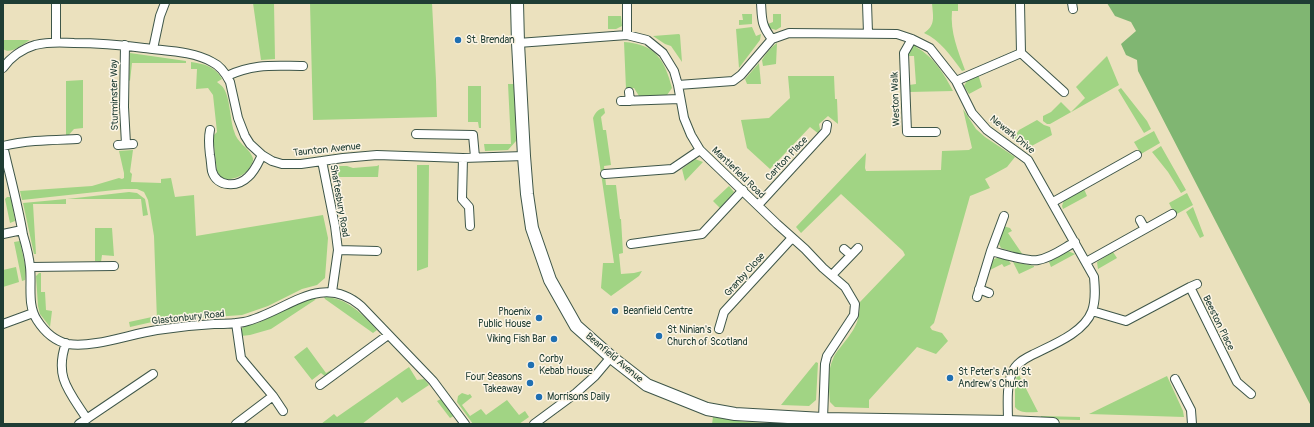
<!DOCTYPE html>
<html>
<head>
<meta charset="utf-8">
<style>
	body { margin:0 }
	#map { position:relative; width:1314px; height:427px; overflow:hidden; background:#ebe1be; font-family:Pangolin,sans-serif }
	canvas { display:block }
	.frame { position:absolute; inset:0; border:4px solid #1f3d34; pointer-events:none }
</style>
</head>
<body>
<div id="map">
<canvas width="1314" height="427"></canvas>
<div class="frame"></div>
</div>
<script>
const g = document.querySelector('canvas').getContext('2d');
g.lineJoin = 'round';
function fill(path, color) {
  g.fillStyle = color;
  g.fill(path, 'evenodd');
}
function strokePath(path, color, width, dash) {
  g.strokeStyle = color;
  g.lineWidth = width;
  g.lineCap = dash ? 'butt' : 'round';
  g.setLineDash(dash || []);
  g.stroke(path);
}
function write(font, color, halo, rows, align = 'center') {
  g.font = font + ' Pangolin,sans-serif';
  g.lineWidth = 3;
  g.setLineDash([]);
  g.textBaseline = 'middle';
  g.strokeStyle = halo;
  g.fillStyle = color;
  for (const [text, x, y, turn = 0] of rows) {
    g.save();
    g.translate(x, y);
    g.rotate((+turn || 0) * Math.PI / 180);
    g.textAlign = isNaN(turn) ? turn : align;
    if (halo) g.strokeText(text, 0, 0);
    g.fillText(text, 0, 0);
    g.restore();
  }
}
fill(new Path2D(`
	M253,3H274L275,59L261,60Z
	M310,3H432L436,80L437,117L313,120Z
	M932,3H958V11H952C950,32 958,51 965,70L962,71C951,56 940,40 924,33C936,25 933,17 932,3Z
	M742,14H752V24L739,25V20H743Z
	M773,14H781V27L776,30L769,28L768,24L773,22Z
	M608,16H621L622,26L616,29H608Z
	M752,27L756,36L761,34L760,40L739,68L736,29Z
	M679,34L680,35L682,62L671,46L665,44L653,36Z
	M30,40C23,44 11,55 3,49V40Z
	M624,42C656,44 665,61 672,88L667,95L639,96L634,88L626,89Z
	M777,43L776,64L763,66L762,60C766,54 770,48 777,43Z
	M913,45H916V47C934,57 944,74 953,91L909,92V85L916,84L914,56H908C908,52 910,48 913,45Z
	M130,53L186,61V63H132L130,81L129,80Z
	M1107,56L1119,85L1050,124H1047L1043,121V116L1051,112L1061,102L1071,112L1085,98L1076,87Z
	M191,62C204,64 215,66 222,79L217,82C219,84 223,86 224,89C230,98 230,119 234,131C237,143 248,147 252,156C254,159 253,162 251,165C246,176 235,179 223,180L217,171L213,136L217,132L213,95L208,88L196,89L197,69H191Z
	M759,63L761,84H747L745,79Z
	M978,74L982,87L969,94L964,86L967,81Z
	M788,76H834L835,99H837L838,124L828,116L819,124L820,129L819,134L810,127L770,169L747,148L741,120L769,118L790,98Z
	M83,80V128L74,129L67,137L66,135V81Z
	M508,84H514L516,141L508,150L485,151L484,144H511Z
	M468,86H481V128H479L478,122H468Z
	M1121,88L1147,121L1151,129L1144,133L1118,90Z
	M604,108L605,113L601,117L603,130H606L611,165L604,166L606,185H616L620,219H621L623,253L619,254L621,274L634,273L642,271L639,276L611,296L601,288L603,263H614L593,118C595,113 598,109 604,108Z
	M963,109L976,129L985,137L1015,157L1007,167L985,179L990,188L970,196L934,323L930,327L932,330L942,333L948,341L936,354L917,347L869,400V408L835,407L830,402C829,388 827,371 833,359C835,353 840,348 843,344C855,329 860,321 860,302L905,255L903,251L841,194L801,233L796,227L866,153L865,168L866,171L941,170L942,151L969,150L972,148Z
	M1037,120L1044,125L1050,127L1052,135L1026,149L1013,139L1019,130Z
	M1154,131L1160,143L1141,154L1134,142Z
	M1161,146L1186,190L1181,193L1168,172L1152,152Z
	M133,150L130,172L132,174L131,182L161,183V179L171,178L175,197L194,195L196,236L323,215L328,238L325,278L317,285L302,289L268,306L242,315L157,321L154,236L148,200L144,192L137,189H124L22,200L20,191L92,186L119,178L122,179L124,178V173L119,151Z
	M695,159L703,162L685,181L682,169Z
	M379,165L378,177H332V173L339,166H347L353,168L377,166Z
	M417,165H429L428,267L417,271Z
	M729,186L734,192L720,208L713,201Z
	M1084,189L1087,196L1063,209L1062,206L1064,200Z
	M129,192L137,193L145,199L148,215L143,216L141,199H67Z
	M1187,193L1193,205L1175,215L1169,203Z
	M7,197H11L15,221L10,223L5,199Z
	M66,199V204H33L36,254H34L23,203Z
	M1193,207L1204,236L1200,238L1186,212Z
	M1003,226L1010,228L1012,231L1008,233L1023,255L1001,248L998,242Z
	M95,228H112L114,256L102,255L101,262L95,261Z
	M20,241L26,270L25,280L22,281L14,242Z
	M1068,251L1075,254L1051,267L1049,262Z
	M1113,252L1117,258L1098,269L1097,262Z
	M999,257L1009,261L1011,264L1004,267L1002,264L990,270L992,260Z
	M1013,262L1034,266V267L1019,274Z
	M16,267L19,282L3,287V270Z
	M39,273H41V292H45L46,310L52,311L50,327L40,314L38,306L36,276Z
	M324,297C348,298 362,314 377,330L373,333L325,299Z
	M310,298H316L315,300L271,329L250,335L241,336V330L244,326L258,323Z
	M152,317V322L130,327L129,322Z
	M307,347L326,373L331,370L334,372L326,377L321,373L312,380L294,357Z
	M816,362L818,363L816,400L809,406L781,405Z
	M409,367L417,380L424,379L429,385L402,403L397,397L362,424H321L334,414L337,417Z
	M1018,373L1038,412C1029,412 1020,414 1015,407V382Z
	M1167,376L1183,411L1184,417L1089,414Z
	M462,393L468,395L470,394L472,397L462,405L470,416L481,409L486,415L507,400L519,415L525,411L529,417L519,424H473L457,402L458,396Z
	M441,399L453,414L454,416L450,418L437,401Z
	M1041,416L1080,417V420L1041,419Z
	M713,417L745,422L764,423L765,424H712Z`), '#a1d484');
fill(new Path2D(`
	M1107,3H1311V406L1138,71L1137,60L1126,55L1121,44L1136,31L1131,22L1115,16Z`), '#80b672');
const street = new Path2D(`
	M56,3V42
	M761,3C762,19 761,25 772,39
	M867,3L868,33
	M1020,3L1021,53
	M1072,3L1073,9
	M627,35V3
	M912,39L904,53L907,132H936
	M518,43L627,35L647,40L663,53L674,71L678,85L684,118L691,135L700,150L777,224L805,249L823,268L845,287L855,304L854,315L827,356L825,364L823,419
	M125,45L124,107L126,144
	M153,49L160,16L165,3
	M3,68C10,58 22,49 35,45C47,42 61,42 74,43C98,43 121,45 144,48C166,51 193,51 212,62C221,66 226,74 230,82L238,118L245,136L250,144L262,155L272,161L282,164H301L343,158L377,155L463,158L524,156
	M227,76C254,63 275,66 303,66
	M956,81L1021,53L1064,92
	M678,85L733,81L741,75L772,39L789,33L897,34L912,39L930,48L956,81L972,113L987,130L1028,160L1094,277C1095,288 1096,300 1092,311C1084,333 1052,345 1032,355C1024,359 1015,364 1012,373C1006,387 1008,406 1008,422
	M629,92L630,101
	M621,101L680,99
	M210,130C208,139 209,146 210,155C211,160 211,166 212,171C217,188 238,187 248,177C255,171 258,163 262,155
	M416,134L473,135L475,157
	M77,139C52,140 28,140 3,146C10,176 18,205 23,235C26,245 29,256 30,267C32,285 27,305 37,320C44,331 55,341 68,344C94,348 130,334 157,330C176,327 195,325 214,324C224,324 234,324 244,322C285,313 320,271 361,306L433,381L465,424
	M118,145L133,144
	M463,158L462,199L469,207L470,226
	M322,161L335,226L338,250L332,292
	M605,174L672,169L700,150
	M1053,202L1137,155
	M758,205L826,131L827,125
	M1140,220L1145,229
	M3,234L22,230
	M631,244L702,234L743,190
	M844,249L851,255
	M338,250L377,251
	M991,251L1004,216
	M1086,262L1172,214
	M30,267L114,266
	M832,275L858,248
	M1190,287L1197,284
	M979,289L989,293
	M977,297L991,251C1003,254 1027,262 1038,260C1051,258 1064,248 1075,242
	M1092,311L1126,321L1190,287L1237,382L1251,394
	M236,323L241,358L273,396L283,411
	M3,324L33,313
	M719,329L724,312L792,238
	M66,343C54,377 69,391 87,419
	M1175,379L1191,410L1192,424
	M320,385L388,335
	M79,424L153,374
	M236,424L273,396
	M534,424L576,393L595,376L611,357`);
const secondary = new Path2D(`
	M517,3L518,43L524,156L527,194L532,228L550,280L576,326L611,357L647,385L707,409L735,414L823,419L1008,422L1053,424`);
strokePath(street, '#3e5649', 10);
strokePath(secondary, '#3e5649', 14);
strokePath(street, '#fff', 8);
strokePath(secondary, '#fff', 12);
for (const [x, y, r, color] of [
	[458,40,4,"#1f6fb2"],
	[615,311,4,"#1f6fb2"],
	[539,318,4,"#1f6fb2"],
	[659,336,4,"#1f6fb2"],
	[554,339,4,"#1f6fb2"],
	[531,365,4,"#1f6fb2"],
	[950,378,4,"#1f6fb2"],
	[530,383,4,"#1f6fb2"],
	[539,397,4,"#1f6fb2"]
]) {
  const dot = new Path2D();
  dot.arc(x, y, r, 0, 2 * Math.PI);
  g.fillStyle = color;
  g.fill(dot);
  strokePath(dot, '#fcf5e5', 1.5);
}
write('10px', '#1f3d34', '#fcf5e5', [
	["St. Brendan",466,40],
	["Beanfield Centre",623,311],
	["Phoenix",531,312,"right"],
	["Public House",531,324,"right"],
	["St Ninian's",667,330],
	["Church of Scotland",667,342],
	["Viking Fish Bar",546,339,"right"],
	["Corby",539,359],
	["Kebab House",539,371],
	["St Peter's And St",958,372],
	["Andrew's Church",958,384],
	["Four Seasons",522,377,"right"],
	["Takeaway",522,389,"right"],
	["Morrisons Daily",547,397]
], 'left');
write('10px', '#1f3d34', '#fcf5e5', [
	["Sturminster Way",115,95,-91],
	["Weston Walk",896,99,-92],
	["Newark Drive",1012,135,39],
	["Taunton Avenue",327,150,-6],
	["Carlton Place",787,159,-47],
	["Mantlefield Road",738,173,44],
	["Shaftesbury Road",339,201,80],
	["Granby Close",745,275,-48],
	["Glastonbury Road",188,318,-6],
	["Beeston Place",1218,323,64],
	["Beanfield Avenue",614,358,40]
]);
</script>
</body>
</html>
